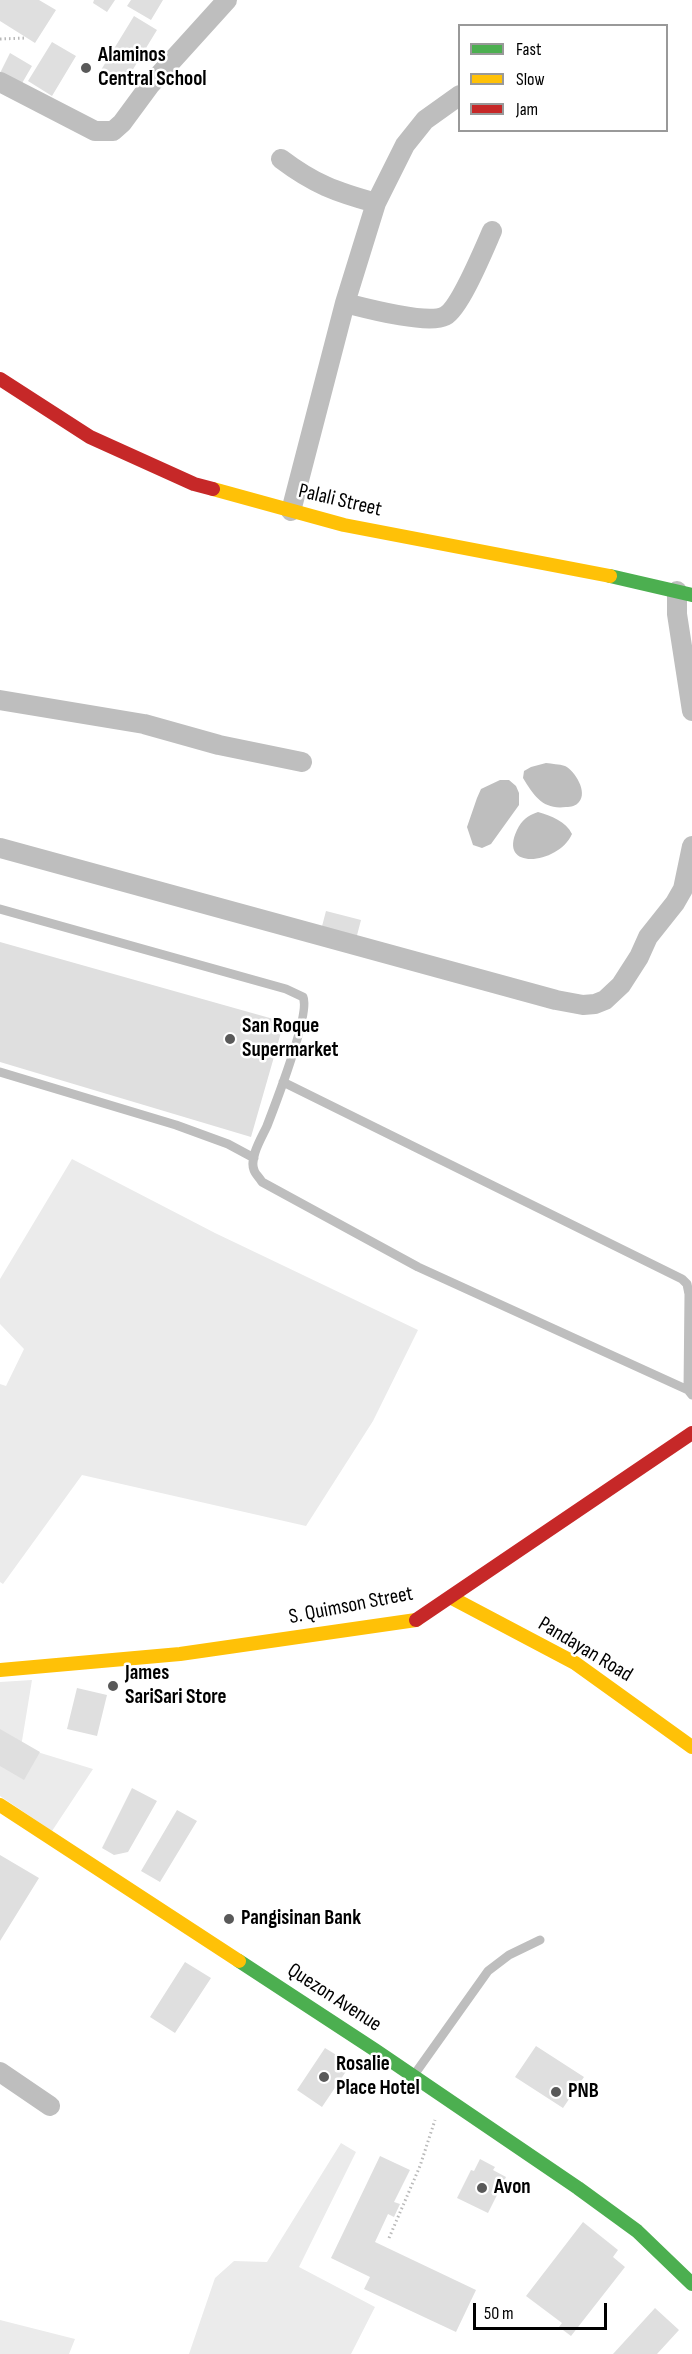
<!DOCTYPE html>
<html>
<head>
<meta charset="utf-8">
<style>
	body { margin:0 }
	#map { position:relative; width:692px; height:2354px; overflow:hidden; background:#fff; font-family:"Sofia Sans Condensed",sans-serif }
	canvas { display:block }
	.legend { position:absolute; left:458px; top:24px; width:210px; height:108px; box-sizing:border-box; background:#fff; border:2px solid #999; margin:0; padding:8px 10px; list-style:none; font-size:18px; color:#000 }
	.legend li { display:flex; align-items:center; gap:12px; height:30px }
	.legend b { width:30px; border:2px solid #999 }
	.scale { position:absolute; left:473px; top:2303px; width:134px; height:27px; box-sizing:border-box; border:3px solid #000; border-top:0; padding-left:8px; font-size:18px; line-height:21px; white-space:nowrap; color:#000; -webkit-text-stroke:4px #fff; paint-order:stroke }
</style>
</head>
<body>
<div id="map">
<canvas width="692" height="2354"></canvas>
<ul class="legend">
<li><b style="height:8px;background:#4caf50"></b>Fast</li>
<li><b style="height:8px;background:#ffc107"></b>Slow</li>
<li><b style="height:8px;background:#c62828"></b>Jam</li>
</ul>
<div class="scale">50 m</div>
</div>
<script>
const g = document.querySelector('canvas').getContext('2d');
g.lineJoin = 'round';
function fill(path, color) {
  g.fillStyle = color;
  g.fill(path, 'evenodd');
}
function strokePath(path, color, width, dash) {
  g.strokeStyle = color;
  g.lineWidth = width;
  g.lineCap = dash ? 'butt' : 'round';
  g.setLineDash(dash || []);
  g.stroke(path);
}
function write(font, color, halo, rows, align = 'center') {
  g.font = font + ' "Sofia Sans Condensed",sans-serif';
  g.lineWidth = 5;
  g.setLineDash([]);
  g.textBaseline = 'middle';
  g.strokeStyle = halo;
  g.fillStyle = color;
  for (const [text, x, y, turn = 0] of rows) {
    g.save();
    g.translate(x, y);
    g.rotate((+turn || 0) * Math.PI / 180);
    g.textAlign = isNaN(turn) ? turn : align;
    if (halo) g.strokeText(text, 0, 0);
    g.fillText(text, 0, 0);
    g.restore();
  }
}
fill(new Path2D(`
	M72,1159L215,1233L418,1330L373,1421L306,1526L82,1475L3,1584L0,1582V1384L6,1386L24,1349L0,1324V1279Z
	M32,1680L21,1747L93,1769L52,1831L0,1796V1682Z
	M341,2143L356,2152L299,2267L375,2307L351,2354H189L215,2278L234,2261L267,2262Z
	M0,2320L75,2339L69,2354H0Z`), '#ebebeb');
fill(new Path2D(`
	M546,763C552,764 559,764 565,766C575,771 588,792 579,802C576,806 571,807 566,807C543,810 534,796 523,778L524,771L531,767Z
	M500,780H509L516,786L519,793V805L491,844L482,848L473,845L467,827L477,798L481,789Z
	M538,812C551,816 566,821 572,834C559,864 497,872 517,830C522,820 527,816 538,812Z`), '#bebebe');
fill(new Path2D(`
	M0,0H39L56,10L35,43L0,21Z
	M94,0H115L107,12L93,3Z
	M131,0H163L151,20L127,6Z
	M134,16L157,30L124,84L101,70Z
	M52,42L76,56L52,96L28,81Z
	M10,53L32,66L21,85L0,73Z
	M326,911L361,920L355,943L320,934Z
	M0,942L284,1022L251,1137L0,1062Z
	M77,1688L107,1695L97,1736L67,1729Z
	M0,1729L40,1752L24,1780L0,1766Z
	M132,1788L157,1801L128,1852L114,1855L102,1848Z
	M177,1810L197,1821L160,1882L141,1871Z
	M0,1855L39,1878L0,1941Z
	M185,1962L211,1978L175,2033L150,2017Z
	M536,2046L584,2077L563,2108L515,2077Z
	M325,2048L351,2064L322,2107L297,2090Z
	M380,2156L410,2170L394,2202L400,2204L394,2217L388,2214L375,2242L476,2290L456,2332L364,2289L370,2277L331,2258Z
	M480,2159L495,2167L493,2170L506,2177L488,2213L457,2198L471,2170L474,2171Z
	M583,2222L618,2250L613,2257L625,2267L571,2336L559,2327L562,2323L526,2296Z
	M655,2308L679,2330L657,2354H613Z`), '#dfdfdf');
strokePath(new Path2D(`
	M0,39L27,38
	M389,2238L420,2166L435,2120`), '#b9b9b9', 3, [1.5, 3]);
strokePath(new Path2D(`
	M0,909L286,989L303,997C311,1013 275,1105 267,1126C262,1137 249,1158 254,1170C255,1174 260,1178 262,1182L418,1267L688,1390L692,1395
	M0,1072L176,1125L228,1144L254,1158
	M283,1082L682,1279L687,1284L689,1294L688,1390
	M414,2075L488,1971L509,1955L540,1940`), '#bebebe', 9);
strokePath(new Path2D(`
	M0,82L95,131H113L122,123L150,85L227,0
	M281,159C314,184 336,192 376,203
	M345,303C365,308 428,325 445,316C460,308 484,249 492,231
	M291,511L345,303L376,203L405,145L425,120L460,95
	M677,591V614L692,711
	M0,700L144,724L219,745L302,762
	M0,848L556,1000L583,1005L595,1004L605,1000L621,985L639,957L648,937L675,903L683,889L692,846
	M0,2072L50,2106`), '#bebebe', 20);
strokePath(new Path2D(`
	M610,576L692,595
	M239,1961L375,2050L578,2188L637,2231L692,2284`), '#4caf50', 14);
strokePath(new Path2D(`
	M213,489L344,525L610,576
	M452,1598L575,1663L692,1747
	M0,1670L180,1654L416,1620
	M0,1805L239,1961`), '#ffc107', 14);
strokePath(new Path2D(`
	M0,379L90,437L194,484L213,489
	M416,1620L692,1433`), '#c62828', 14);
for (const [x, y, r, color] of [
	[86,68,6,"#595959"],
	[230,1039,6,"#595959"],
	[113,1686,6,"#595959"],
	[229,1919,6,"#595959"],
	[324,2077,6,"#595959"],
	[556,2092,6,"#595959"],
	[482,2188,6,"#595959"]
]) {
  const dot = new Path2D();
  dot.arc(x, y, r, 0, 2 * Math.PI);
  g.fillStyle = color;
  g.fill(dot);
  strokePath(dot, '#fff', 2);
}
write('bold 21px', '#000', '#fff', [
	["Alaminos",98,56],
	["Central School",98,80],
	["San Roque",242,1027],
	["Supermarket",242,1051],
	["James",125,1674],
	["SariSari Store",125,1698],
	["Pangisinan Bank",241,1919],
	["Rosalie",336,2065],
	["Place Hotel",336,2089],
	["PNB",568,2092],
	["Avon",494,2188]
], 'left');
write('21px', '#000', '#fff', [
	["Palali Street",340,501,13],
	["S. Quimson Street",351,1606,-11],
	["Pandayan Road",585,1650,31],
	["Quezon Avenue",334,1998,33]
]);
</script>
</body>
</html>
